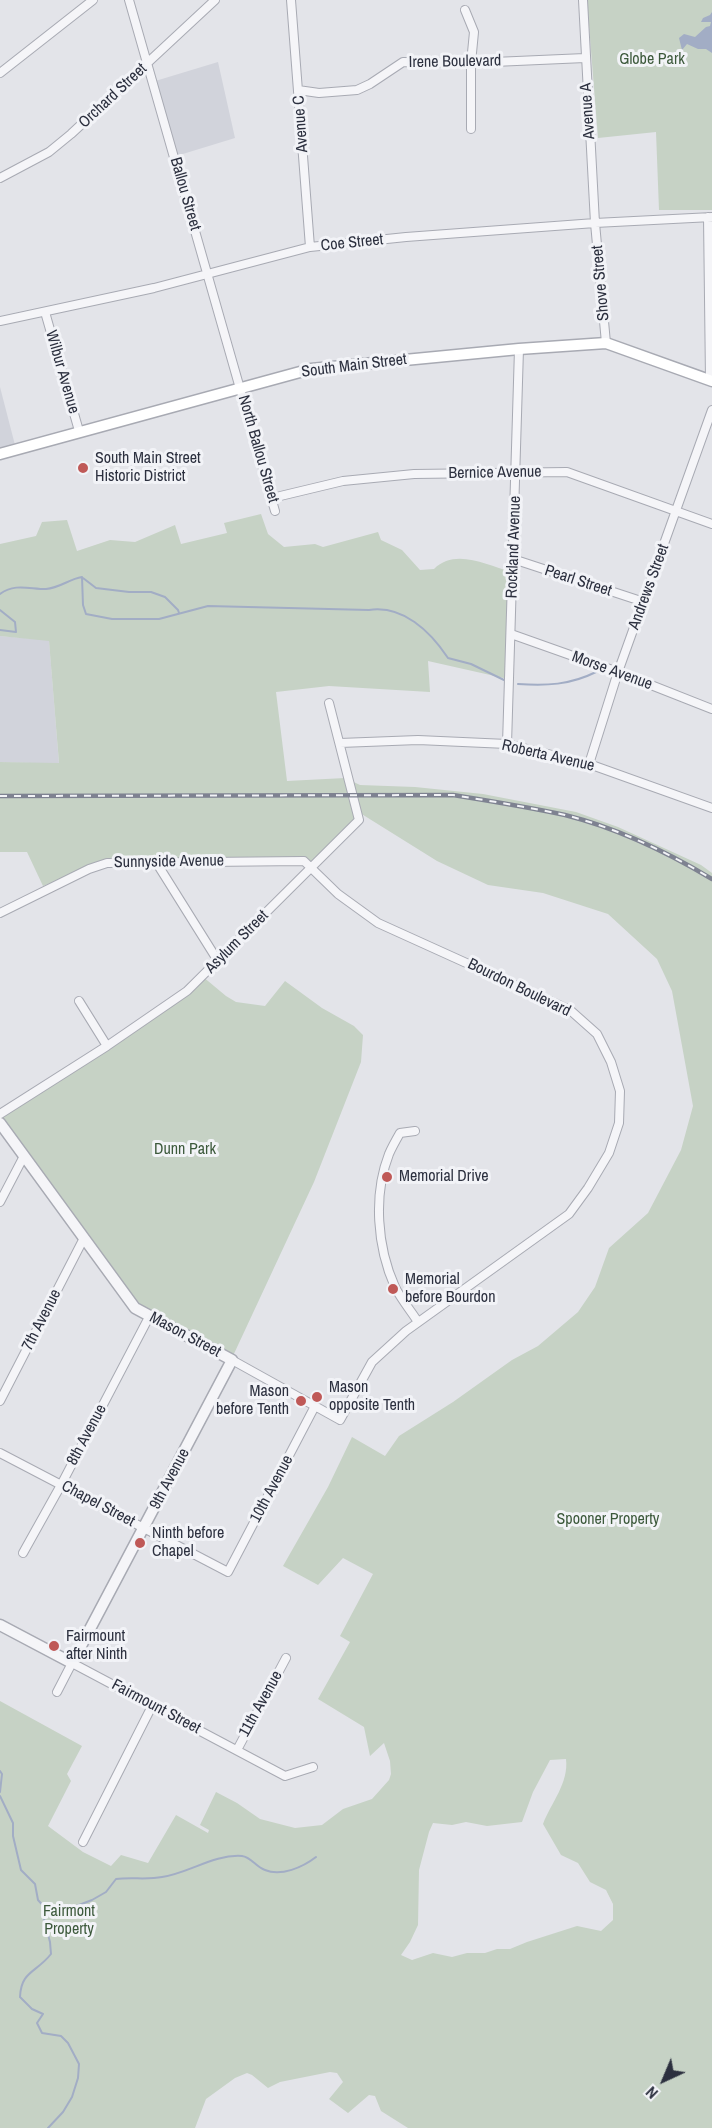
<!DOCTYPE html>
<html>
<head>
<meta charset="utf-8">
<style>
	body { margin:0 }
	#map { position:relative; width:712px; height:2128px; overflow:hidden; background:#e3e4e9; font-family:"Archivo Narrow",sans-serif }
	canvas { display:block }
	.north { position:absolute; left:634px; top:2050px; width:60px; height:60px; -webkit-text-stroke:4px #f2f3f7; paint-order:stroke; rotate:224deg; font-size:16px; font-weight:700; line-height:24px; text-align:center; color:#2c303f }
	.north::after { content:''; display:block; margin:auto; width:21px; height:27px; background:#2c303f; clip-path:polygon(50% 0,100% 100%,50% 72%,0 100%) }
</style>
</head>
<body>
<div id="map">
<canvas width="712" height="2128"></canvas>
<div class="north">N</div>
</div>
<script>
const g = document.querySelector('canvas').getContext('2d');
g.lineJoin = 'round';
function fill(path, color) {
  g.fillStyle = color;
  g.fill(path, 'evenodd');
}
function strokePath(path, color, width, dash) {
  g.strokeStyle = color;
  g.lineWidth = width;
  g.lineCap = dash ? 'butt' : 'round';
  g.setLineDash(dash || []);
  g.stroke(path);
}
function write(font, color, halo, rows, align = 'center') {
  g.font = font + ' "Archivo Narrow",sans-serif';
  g.lineWidth = 6;
  g.setLineDash([]);
  g.textBaseline = 'middle';
  g.strokeStyle = halo;
  g.fillStyle = color;
  for (const [text, x, y, turn = 0] of rows) {
    g.save();
    g.translate(x, y);
    g.rotate((+turn || 0) * Math.PI / 180);
    g.textAlign = isNaN(turn) ? turn : align;
    if (halo) g.strokeText(text, 0, 0);
    g.fillText(text, 0, 0);
    g.restore();
  }
}
fill(new Path2D(`
	M218,62L235,138L173,157L152,82Z
	M0,387L15,445L0,449Z
	M0,636L49,640L59,764L0,762Z`), '#d1d3db');
fill(new Path2D(`
	M587,0H712V210H659L656,132L598,138Z
	M261,514L268,534L284,547L315,544L323,547L378,532L381,540L402,550L420,570L434,569C455,548 487,565 511,572L508,679L428,661L430,692L329,686L276,692L287,781L345,778L360,785L415,787L483,794L576,812L618,827L701,865L712,873V2128H408L381,2111L375,2096L369,2095L348,2113L329,2099L343,2082L337,2073L330,2072L280,2082L268,2088L252,2075L247,2073L235,2078L206,2099L195,2128H0V1701L82,1746L67,1774L71,1781L48,1826L83,1852L111,1866L121,1855L148,1863L176,1815L208,1833L209,1830L200,1825L216,1792L237,1803L260,1819L295,1828L322,1825L343,1809L372,1799L389,1780L391,1774L390,1761L384,1743L370,1756L364,1727L318,1699L350,1642L340,1636L373,1574L343,1558L318,1585L283,1566L328,1487L352,1437L385,1456L399,1436L453,1402L512,1360L538,1346L578,1312L595,1287L609,1248L648,1213L681,1150L693,1106L672,991L657,959L608,914L543,893L488,885L437,861L352,808L356,825L312,869L304,860L104,862L43,886L27,852H0V762L59,763L49,641L0,636V544L36,536L42,522L67,520L77,551L110,540L135,542L175,525L181,544L227,533L224,523ZM566,1759C569,1783 551,1803 543,1824L561,1855L578,1863L590,1882L606,1890L613,1904V1920L601,1931L577,1926L527,1942L510,1949H497L485,1953H467L452,1957L433,1953L412,1960L401,1955L410,1942L418,1925L419,1870L429,1832L433,1823L452,1825L466,1822L487,1826L522,1822L533,1792L550,1760Z
	M202,976L226,996L236,1002L265,1006L285,981L322,1008L354,1026L363,1035L361,1062L314,1182L232,1358L136,1304L0,1117Z`), '#c6d2c5');
fill(new Path2D(`
	M712,12V53L706,49H698L687,44L682,50L679,38L684,34L695,37L706,27L710,26L711,22H701L703,18L710,15Z`), '#a2adc5');
strokePath(new Path2D(`
	M83,578L96,588L129,592H151L165,597L178,610L179,613
	M0,594C15,583 29,589 46,589C60,588 69,579 82,577L83,605L86,614L112,619H159L208,606L369,610C403,605 430,631 448,658L471,664L504,680
	M0,610L15,622L16,632L0,630
	M518,684C546,686 570,685 596,672
	M0,1771L2,1774L0,1792
	M0,1796L13,1823V1836L21,1870L35,1884L38,1900L48,1911L58,1913L92,1900L106,1892L116,1879C131,1877 148,1880 162,1877C189,1873 214,1854 242,1856C251,1857 256,1867 265,1870C281,1877 303,1867 316,1857
	M48,1911L44,1919L50,1942L51,1954C36,1973 21,1971 20,1997L32,2009L43,2014L37,2023L42,2033L61,2036L68,2043L79,2064L78,2078L72,2097L63,2112L48,2128`), '#a2adc5', 2);
const minor = new Path2D(`
	M129,0L275,511
	M291,0L310,247
	M583,0L595,223L606,343
	M465,10L474,32L471,63V129
	M0,73L93,0
	M298,90L319,93L357,90L370,84L403,62L471,63L585,58
	M0,178L49,152L71,134L215,0
	M708,217L710,380
	M45,312L79,431
	M0,321L154,288L310,247L406,237L595,223L712,217
	M272,498L343,481L414,474L567,472L712,524
	M513,559L644,602
	M511,634L618,672L712,709
	M340,743L418,740L507,744L589,764L712,808
	M507,744L519,349
	M589,764L618,672L712,410
	M156,862L218,961
	M0,913L89,869L107,863L304,861L338,894L378,923L570,1010L597,1034L611,1062L620,1091L619,1123L609,1153L588,1188L569,1214L406,1331L372,1362L340,1420L232,1360
	M79,1001L107,1046
	M0,1114L107,1046L187,991L359,820L329,703
	M415,1131L400,1133C396,1140 392,1147 389,1154C373,1195 377,1247 395,1287C401,1299 411,1311 418,1322
	M0,1202L24,1156
	M0,1401L84,1238
	M0,1453L228,1572L315,1406
	M23,1553L61,1485L149,1317
	M57,1692L72,1663L285,1776L313,1767
	M237,1750L286,1658
	M83,1842L152,1706`);
const tertiary = new Path2D(`
	M0,1123L135,1308L232,1360L72,1663L0,1625`);
const secondary = new Path2D(`
	M0,454L311,369L519,349L606,343L712,381`);
strokePath(minor, '#a8aab3', 10);
strokePath(tertiary, '#a8aab3', 13);
strokePath(secondary, '#a8aab3', 13);
strokePath(minor, '#f5f5f8', 8);
strokePath(tertiary, '#f5f5f8', 10);
strokePath(secondary, '#fff', 10);
const rail = new Path2D(`
	M0,796L453,795C490,801 528,807 565,815C617,828 667,852 712,879`);
strokePath(rail, '#7e8291', 4.5);
strokePath(rail, '#f2f3f7', 2, [7]);
for (const [x, y, r, color] of [
	[83,468,6,"#bf5957"],
	[387,1177,6,"#bf5957"],
	[393,1289,6,"#bf5957"],
	[317,1397,6,"#bf5957"],
	[301,1401,6,"#bf5957"],
	[140,1543,6,"#bf5957"],
	[54,1646,6,"#bf5957"]
]) {
  const dot = new Path2D();
  dot.arc(x, y, r, 0, 2 * Math.PI);
  g.fillStyle = color;
  g.fill(dot);
  strokePath(dot, '#f2f3f7', 2);
}
write('16px', '#3c593b', '#f2f3f7', [
	["Globe Park",652,60],
	["Dunn Park",185,1150],
	["Spooner Property",608,1520],
	["Fairmont",69,1912],
	["Property",69,1930]
]);
write('16px', '#2c303f', '#f2f3f7', [
	["Irene Boulevard",455,62,-1],
	["Orchard Street",113,96,-43],
	["Avenue A",588,111,-94],
	["Avenue C",301,124,-94],
	["Ballou Street",185,194,74],
	["Coe Street",352,243,-6],
	["Shove Street",601,283,-95],
	["South Main Street",354,366,-7],
	["Wilbur Avenue",62,372,74],
	["North Ballou Street",258,449,74],
	["Bernice Avenue",495,473,-1],
	["Rockland Avenue",514,547,-88],
	["Pearl Street",578,581,18],
	["Andrews Street",649,587,-70],
	["Morse Avenue",612,671,20],
	["Roberta Avenue",548,756,13],
	["Sunnyside Avenue",169,862,-1],
	["Asylum Street",237,942,-45],
	["Bourdon Boulevard",519,988,26],
	["7th Avenue",42,1320,-63],
	["Mason Street",185,1335,28],
	["8th Avenue",87,1435,-62],
	["9th Avenue",170,1479,-62],
	["10th Avenue",272,1489,-62],
	["Chapel Street",98,1504,28],
	["11th Avenue",261,1704,-61],
	["Fairmount Street",156,1707,28]
]);
write('16px', '#2c303f', '#f2f3f7', [
	["South Main Street",95,459],
	["Historic District",95,477],
	["Memorial Drive",399,1177],
	["Memorial",405,1280],
	["before Bourdon",405,1298],
	["Mason",329,1388],
	["opposite Tenth",329,1406],
	["Mason",289,1392,"right"],
	["before Tenth",289,1410,"right"],
	["Ninth before",152,1534],
	["Chapel",152,1552],
	["Fairmount",66,1637],
	["after Ninth",66,1655]
], 'left');
</script>
</body>
</html>
